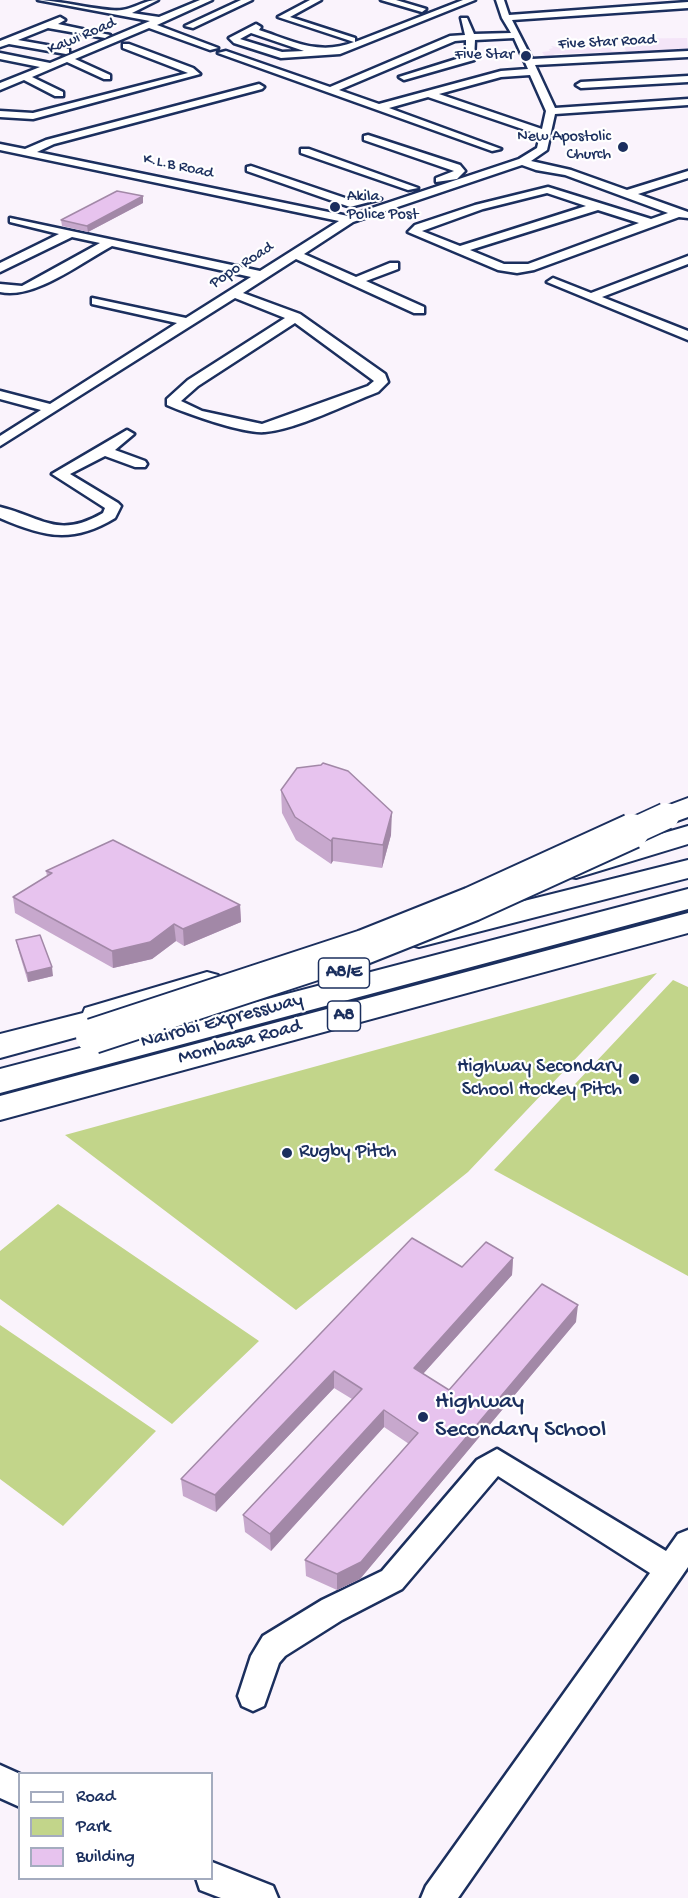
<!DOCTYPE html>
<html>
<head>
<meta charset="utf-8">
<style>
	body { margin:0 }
	#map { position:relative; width:688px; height:1898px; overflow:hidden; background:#faf3fc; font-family:"Gochi Hand",sans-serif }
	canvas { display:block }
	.legend { position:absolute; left:18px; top:1772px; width:195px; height:108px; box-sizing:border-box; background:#fff; border:2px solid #a4acbf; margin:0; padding:8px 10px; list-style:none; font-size:18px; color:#1b2f5e }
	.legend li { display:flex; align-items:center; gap:12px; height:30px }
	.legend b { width:30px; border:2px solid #a4acbf }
</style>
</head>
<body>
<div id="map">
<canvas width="688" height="1898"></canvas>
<ul class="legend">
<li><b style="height:8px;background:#fff"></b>Road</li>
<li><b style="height:16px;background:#c2d58a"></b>Park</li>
<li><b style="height:16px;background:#e7c3ee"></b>Building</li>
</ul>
</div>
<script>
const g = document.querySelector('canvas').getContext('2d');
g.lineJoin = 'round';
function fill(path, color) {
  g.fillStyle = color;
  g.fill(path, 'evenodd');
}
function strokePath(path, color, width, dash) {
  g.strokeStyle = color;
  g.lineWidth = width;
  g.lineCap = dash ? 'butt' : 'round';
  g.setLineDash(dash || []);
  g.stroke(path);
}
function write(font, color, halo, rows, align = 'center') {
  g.font = font + ' "Gochi Hand",sans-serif';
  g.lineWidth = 4.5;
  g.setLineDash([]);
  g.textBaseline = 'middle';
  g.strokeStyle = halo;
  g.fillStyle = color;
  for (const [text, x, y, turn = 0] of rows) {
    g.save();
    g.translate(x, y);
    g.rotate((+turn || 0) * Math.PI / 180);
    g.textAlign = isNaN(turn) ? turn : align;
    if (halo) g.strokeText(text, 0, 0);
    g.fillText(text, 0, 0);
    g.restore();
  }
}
fill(new Path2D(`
	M687,38L688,49L650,52L626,51L624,47H633L630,42H611L609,39Z
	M606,44L612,51H620L623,54L614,55L611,52L553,54L559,58L547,59L542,52L550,51L549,49L553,48L551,46L569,49Z`), '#f4e5f8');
fill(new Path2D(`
	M657,973L468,1172L296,1310L65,1135Z
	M673,980L688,987V1276L494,1170Z
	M58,1204L259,1341L172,1424L0,1299V1251Z
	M0,1325L156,1431L63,1526L0,1479Z`), '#c2d58a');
const minor = new Path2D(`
	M38,0C59,0 108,13 122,10C136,8 144,0 158,0L132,13L159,17L200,0H212L157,25L218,48L210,50L149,28L75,59L110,75V79H104L67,62L32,77L63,92V96H55L24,80L0,90V83L40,67L0,59V53L50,63L150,21Z
	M241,0H252L193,28L185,26Z
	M310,0H321L290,17L355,38V42L463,0H475L340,54L281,58L234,43L229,38L256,24L261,27L259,30C293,41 319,56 354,42L278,17ZM251,33L304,51L282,52L240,39Z
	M381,0H396L426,9L422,12Z
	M496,0H504L509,15L688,2V8L512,20L532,59L688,51V57L535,65L555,108L688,99V105L555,114L547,150L531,161L571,170L627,190L688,171V178L638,194L688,212V218L679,217L534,270L517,273L498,270L408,232L415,225L475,205L548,187L651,219L668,213L565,175L536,170L522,165L353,222L304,254L356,277L390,263H398V269L366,281L424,307V313H414L296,259L243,293L300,314L385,374L388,382L378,392C346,404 298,429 265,432C243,434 188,414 167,405V399L188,380L285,318L235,298L0,446V436L41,410L0,399V391L50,404L177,323L92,304V298L186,318L251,277L112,246C82,262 34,300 0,292V284L22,286L100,243L72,237L0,272V263L59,234L10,222V218L260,271L339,221L0,150V144L25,149L46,140L259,84L264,87L262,89L54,144L37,152L348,216L519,159L537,148L540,135L428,97L389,108L501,149L492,151L218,53L226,51L330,87L450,36L465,35L461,18H467L474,34L511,33L502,18ZM514,38L528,69L501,71L379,104L339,90L455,41L466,40V56L399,77L404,80L474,60L475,40ZM530,75L546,111L542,129L439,94L501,77ZM547,193L586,206L460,246L422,231L483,209ZM598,210L639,223L528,264H504L470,250ZM295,323L374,381L368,386L262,424L202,411L181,401L198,386Z
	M60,17L65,20L58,24L110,35L105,38L48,28L18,40L69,49V53L66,54L9,44L0,47V41Z
	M123,44H129L193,68L200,74L33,119L0,117V111L33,113L188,73L123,48Z
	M688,76V82L581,88L576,85L581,82Z
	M368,135L460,165L465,171L457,179L436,182V178L454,171L364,140V136Z
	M301,149H309L418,188L408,190L301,153Z
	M251,166L351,200L375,196L381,199L350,207L247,171V167Z
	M688,256V264L602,297L688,331V340L547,282L553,278L591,293Z
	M127,430L134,434L115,450L145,461L147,464L145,467H135L105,456L70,474L118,503L121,506L115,518C72,544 44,537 0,518V507C44,518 58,539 103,513L105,508L52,474Z
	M497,1449L666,1551L678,1534L688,1530V1567L458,1898H421L426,1886L650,1573L498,1476L402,1589L342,1620L285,1656L279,1663L264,1706L253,1711L242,1706L238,1696L251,1656L263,1636L322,1600L382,1571L477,1460Z
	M0,1765L20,1774V1807L0,1798Z
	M212,1862L273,1886L278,1898H221L200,1890L196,1878H212Z`);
const highway = new Path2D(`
	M688,798V817L666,825L656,822L652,816L656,810Z
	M688,826V844L576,878L565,876L561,869L565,862Z
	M688,860V878L419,947L408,944L403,937L408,930Z
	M688,889V909L0,1093V1069Z
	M688,913V933L0,1120V1096Z
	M207,972L218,975L223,983L218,991L135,1016L132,1022L0,1058V1034L83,1013L85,1008Z`);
strokePath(minor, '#1b2f5e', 5);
strokePath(highway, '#1b2f5e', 4);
fill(minor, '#fff');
fill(highway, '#fff');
const highwayBridgeFar1 = new Path2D(`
	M629,833L666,816`);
const highwayBridge = new Path2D(`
	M93,1036L364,947L472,904L632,831`);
strokePath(highwayBridgeFar1, '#1b2f5e', 29, []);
strokePath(highwayBridge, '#1b2f5e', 38, []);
strokePath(highwayBridgeFar1, '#fff', 26);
strokePath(highwayBridge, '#fff', 34);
fill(new Path2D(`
	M143,203L88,232L62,226L61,220Z
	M281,790L391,835L382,868L333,861L331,864L296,840L282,813Z
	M46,871L240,905L241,922L184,946L176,941L152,959L113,968L15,913L13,897L47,876Z
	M16,940L53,976L28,982L18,949Z
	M513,1258L512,1275L423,1374L449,1390L576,1322L360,1579L337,1590L306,1576L305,1560L409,1444L384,1427L271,1551L245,1532L243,1515L352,1399L334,1388L216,1512L183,1496L181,1479L462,1267Z`), '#c7a8cd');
fill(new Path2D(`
	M143,196V203L88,232L87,226Z
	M392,812L391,835L382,868L383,845Z
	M333,838V861L331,864V841Z
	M240,905L241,922L184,946L183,929Z
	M174,924L176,941L152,959L113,968L112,951Z
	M52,967L53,976L28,982L27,973Z
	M513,1258L512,1275L413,1385L414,1368Z
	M578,1305L576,1322L360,1579L337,1590V1574Z
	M334,1371V1388L216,1512L215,1495Z
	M384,1410V1427L271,1551L270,1534Z`), '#a288a7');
const building = new Path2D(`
	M117,191L143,196L87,226L61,220Z
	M323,763L348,771L392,812L383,845L333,838L331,841L295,817L281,790L297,768L321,765Z
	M113,840L240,905L183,929L174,924L150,942L112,951L13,897L52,873L46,871Z
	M40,935L52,967L27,973L16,940Z
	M412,1238L462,1267L486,1242L513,1258L414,1368L449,1390L542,1284L578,1305L361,1562L337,1574L305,1560L418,1433L384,1410L270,1534L243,1515L362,1389L334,1371L215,1495L181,1479Z`);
fill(building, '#e7c3ee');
strokePath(building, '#a288a7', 1.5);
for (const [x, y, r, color] of [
	[526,56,6,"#1b2f5e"],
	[623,147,6,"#1b2f5e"],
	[335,207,6,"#1b2f5e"],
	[634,1079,6,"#1b2f5e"],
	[287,1153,6,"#1b2f5e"],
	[423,1417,6,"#1b2f5e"]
]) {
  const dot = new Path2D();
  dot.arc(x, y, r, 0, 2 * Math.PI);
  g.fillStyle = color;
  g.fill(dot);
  strokePath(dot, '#fff', 2);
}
write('16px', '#1b2f5e', '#fff', [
	["Kawi Road",82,37,-23],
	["Five Star Road",607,43,-3],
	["K.L.B Road",178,167,12],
	["Popo Road",242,266,-33]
]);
write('16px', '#1b2f5e', '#fff', [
	["Five Star",514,56],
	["New Apostolic",611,138],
	["Church",611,156],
	["Akila",347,198,"left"],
	["Police Post",347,216,"left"]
], 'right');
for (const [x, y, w] of [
	[344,973,51],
	[344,1016,33]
]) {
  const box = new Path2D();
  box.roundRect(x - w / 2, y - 15, w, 30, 4.5);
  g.fillStyle = '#fff';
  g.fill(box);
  strokePath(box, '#1b2f5e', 1.5);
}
write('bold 18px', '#1b2f5e', null, [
	["A8/E",344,973],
	["A8",344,1016]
]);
write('20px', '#1b2f5e', '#fff', [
	["Nairobi Expressway",222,1022,-15],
	["Mombasa Road",240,1043,-15]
]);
write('20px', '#1b2f5e', '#fff', [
	["Highway Secondary",622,1068],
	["School Hockey Pitch",622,1091],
	["Rugby Pitch",299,1153,"left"]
], 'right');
write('24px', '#1b2f5e', '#fff', [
	["Highway",435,1403],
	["Secondary School",435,1431]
], 'left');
</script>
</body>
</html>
